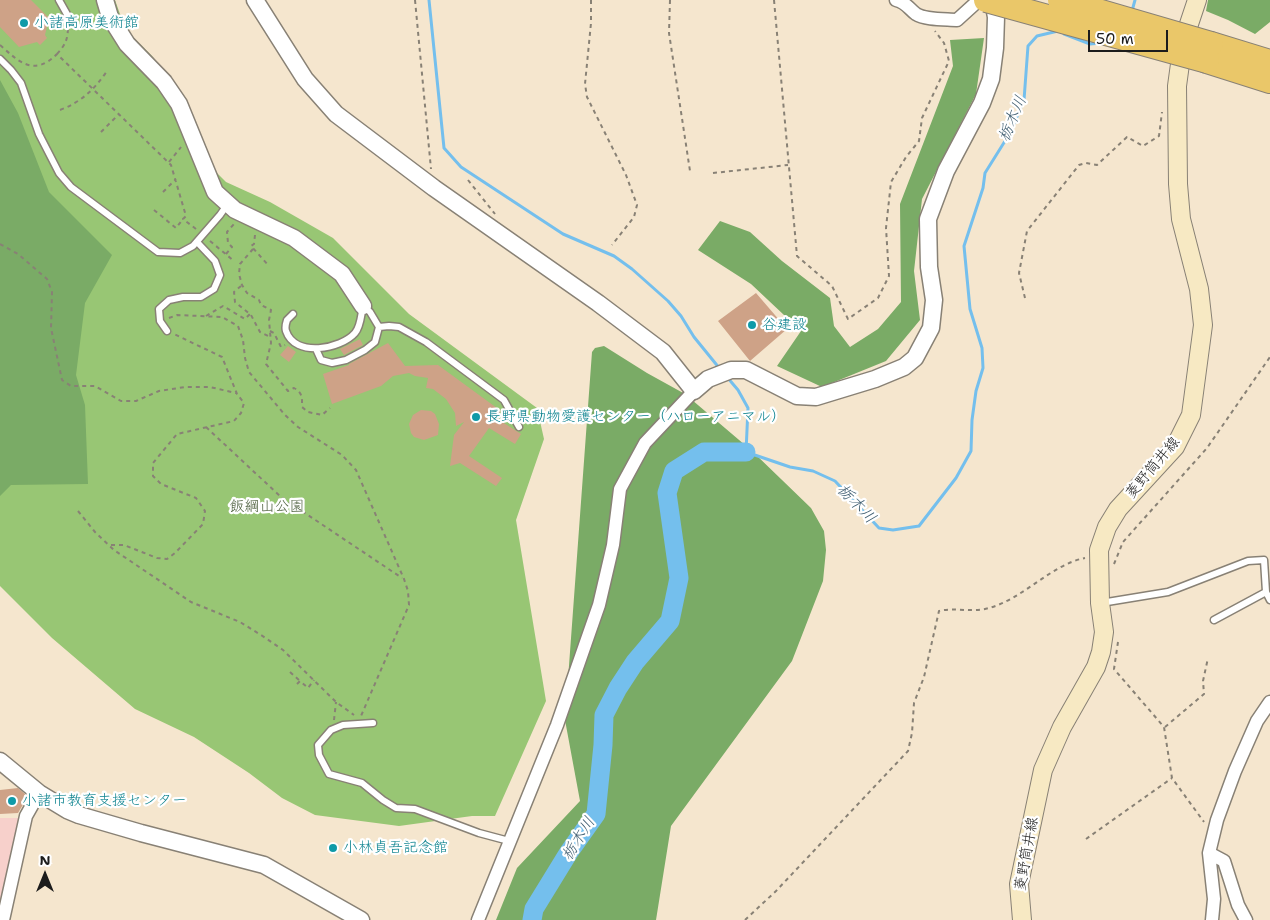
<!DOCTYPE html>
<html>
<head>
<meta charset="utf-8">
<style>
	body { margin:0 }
	#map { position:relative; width:1270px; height:920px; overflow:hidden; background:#f5e6ce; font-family:"Shantell Sans",sans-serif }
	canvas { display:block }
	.north { position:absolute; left:20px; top:850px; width:50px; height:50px; -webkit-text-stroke:4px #fff; paint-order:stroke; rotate:0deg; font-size:14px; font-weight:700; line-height:20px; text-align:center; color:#1c1c1c }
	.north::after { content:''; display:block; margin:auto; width:18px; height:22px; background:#1c1c1c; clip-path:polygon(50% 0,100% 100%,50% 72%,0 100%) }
	.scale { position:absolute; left:1088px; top:30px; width:80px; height:22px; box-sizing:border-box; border:2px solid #1c1c1c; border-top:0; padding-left:6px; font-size:15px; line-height:18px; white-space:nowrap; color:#1c1c1c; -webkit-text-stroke:4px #fff; paint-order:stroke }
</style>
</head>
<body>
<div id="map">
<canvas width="1270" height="920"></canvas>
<div class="north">N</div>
<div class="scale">50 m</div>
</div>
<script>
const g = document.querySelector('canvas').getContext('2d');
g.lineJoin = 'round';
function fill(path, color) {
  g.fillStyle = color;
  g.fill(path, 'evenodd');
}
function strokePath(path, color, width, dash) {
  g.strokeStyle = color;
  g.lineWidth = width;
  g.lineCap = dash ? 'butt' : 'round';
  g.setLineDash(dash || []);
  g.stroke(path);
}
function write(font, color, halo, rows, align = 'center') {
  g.font = font + ' "Shantell Sans","Klee One",sans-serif';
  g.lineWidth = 4.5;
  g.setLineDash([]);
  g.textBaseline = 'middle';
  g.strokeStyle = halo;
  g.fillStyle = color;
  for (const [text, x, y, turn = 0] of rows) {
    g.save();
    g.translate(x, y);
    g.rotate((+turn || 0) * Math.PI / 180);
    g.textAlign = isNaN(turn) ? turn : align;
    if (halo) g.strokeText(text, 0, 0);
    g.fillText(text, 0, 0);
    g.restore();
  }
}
fill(new Path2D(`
	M0,818H23L0,916Z`), '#f7d0cb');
fill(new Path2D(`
	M0,0H115L120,14L132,36L152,56L180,91L209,165L226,182L270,202L333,238L409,314L537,408L544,439L516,520L546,701L495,816H472L399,826L315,815L282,798L249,773L194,737L135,709L52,638L0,586Z`), '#98c674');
fill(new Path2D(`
	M1208,0H1270V22L1255,34L1228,20L1206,11Z
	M984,38L976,94L922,199L914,271L920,320L886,361L822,387L777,366L801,331L751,284L698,250L720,221L750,232L782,261L830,298L834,326L850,347L878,329L901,302L900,204L953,66L950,40Z
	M0,80L18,113L49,192L112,255L85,303L76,375L85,405L88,484L11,485L0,496Z
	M604,346L647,373L685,394L752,451L811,508L824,531L826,550L823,581L792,661L671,826L656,920H496L517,868L580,801L565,720L592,352L595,348Z`), '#7aab66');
strokePath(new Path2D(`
	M429,0L444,148L461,167L563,234L614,256L632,269L668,301L681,316L694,337L720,369
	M1132,11L1135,0
	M1064,34L1090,44L1101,43
	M727,377L738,390L748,408L746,452L790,467L813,471L835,481L879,528L893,530L919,526L956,478L971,451L972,420L976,391L983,368L982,348L970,309L964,246L983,188L985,173L1010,133L1024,100L1028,46L1037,36L1058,31`), '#74bfed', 3);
strokePath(new Path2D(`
	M532,920L534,909L569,852L596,814L603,745L604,715L618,688L635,662L670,621L679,578L667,493L674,471L704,452H746`), '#74bfed', 19);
fill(new Path2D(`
	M0,0H31L49,18L45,35L47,38L40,45L37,42L19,47L0,27Z
	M756,293L787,329L750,361L718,321Z
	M360,339L363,345L344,355L340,349Z
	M388,343L405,366L438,365L501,411L496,418L521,434L515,444L489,428L469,456L502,478L496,486L460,463L450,466L454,435L464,422L456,426L455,413L446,399L433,389L426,388L428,378L415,376L409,373L393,376L381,386L332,404L323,374L349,365V364Z
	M288,346L296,352L289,362L280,355Z
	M421,410L431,411L435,414L439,424L438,435L424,440L414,437L411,433L409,424L413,415Z
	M18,788L25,794V801L18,813L0,814V790Z`), '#cea287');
const service = new Path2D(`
	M59,0L68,16
	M0,59L11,70L21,83L39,134L59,173L71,187L158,252L180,253L193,246L220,215L227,205
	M293,314L287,320C286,323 285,328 286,331C295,358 341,349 355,333C361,326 361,314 363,306L370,312L379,327L389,326L399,327L426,342L504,400L519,427
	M167,331L160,321L159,309L169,300L183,297H201L214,289L220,275L215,261L197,242
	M316,349L321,360L332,363L346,360L365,350L375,342L379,327
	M1101,603L1168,592L1248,561L1264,560L1266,592L1270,600
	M1214,620L1266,592
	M373,723L343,725L331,730L318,745L319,755L329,774L362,783L383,800L396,808L415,809L479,833L509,841`);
const minor = new Path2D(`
	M896,0C906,2 909,9 916,14C925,20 946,19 957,20L979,0
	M1209,853L1224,861L1238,905L1246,920
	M3,920L26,816L39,793
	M478,920L557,725L599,605L613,545L620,489L645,443L694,391
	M1212,920L1214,899L1209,853L1217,820L1235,771L1257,721L1270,702`);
const tertiary = new Path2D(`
	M105,0L110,17L127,44L164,82L179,104L215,192L235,210L294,238L342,274L363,306
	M255,0L305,79L336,114L434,188L598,303L663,352L694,391L708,379L731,370H746L797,396L816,397L875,379L904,367L915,358L931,328L934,300L929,267L928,219L946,171L982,103L991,79L995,48L996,17L993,0
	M0,761L39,793L67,810L79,815L141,833L264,865L361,920`);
const secondary = new Path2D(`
	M1022,920L1019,884L1043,770L1062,727L1096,667L1101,652L1104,632L1100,603L1099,550L1107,527L1118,509L1175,447L1191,415L1203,325L1199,289L1181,219L1178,184L1177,86L1183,42L1197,0`);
const motorway = new Path2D(`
	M1211,44L1270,62
	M1207,61L1270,81`);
strokePath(service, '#888175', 9);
strokePath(minor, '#888175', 15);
strokePath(tertiary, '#888175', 19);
strokePath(secondary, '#888175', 20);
strokePath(motorway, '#888175', 26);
strokePath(new Path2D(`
	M415,0L431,169
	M591,0V23L585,84L587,97L626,175L637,205L634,217L612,245
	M670,0L669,33L690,171
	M774,0L797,256L832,286L848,319L878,298L889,276L886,228L891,182L906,157L919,141L922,118L949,61L944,43L935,31
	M0,45C19,62 34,77 57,54L60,57L171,165L186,216L183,219L196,229
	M57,54C67,43 68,38 68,23
	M60,110C81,102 94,90 107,71
	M101,132L119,114
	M169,162L181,147
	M713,173L788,165
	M468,180L495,214
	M163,192L176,179
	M154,210L176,228L183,219
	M255,235L254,244L251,246L269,266
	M210,241L234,261
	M0,244L18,254L47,279L52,292L51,328L62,380L71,386H95L121,401H136L159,391L185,387H210L236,393
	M253,249L240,264L239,274L242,285L247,293L259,300L261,305L271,310L269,320L271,343L266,364L288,391L294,388C303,393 302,398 302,407L308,412L322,415L330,408
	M226,254L232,247L228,243L227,232L234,224
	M241,286L234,292L235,302L251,315L260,332L270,337
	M1025,298L1019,273L1027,231L1079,165L1086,163L1097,165L1127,137L1143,146L1159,136L1162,112
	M206,316L223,306L245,319L250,314
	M169,318L177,315L222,317L238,326L243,340L245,358L249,372L285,415L298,427L342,455L356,470L404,579L408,591L409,605L361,716
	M270,331L274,333L281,347L285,345
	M206,427L281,497L402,578
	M78,511L95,532L114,550L191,602L240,622L261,635L283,650L336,702L354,715
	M111,545H124L157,558L167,559L175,553L203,524L205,511L196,498L161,484L153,476V463L177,434L234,421L241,413L244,403L237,394L222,357L174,334
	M1114,564L1123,542L1207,448L1270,357
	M1118,642L1114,669L1164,727L1172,778L1204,822
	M290,672L300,681
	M297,684L300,681L308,688L314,680
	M334,720L336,702
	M1165,727L1204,694L1203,681L1208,658
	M1086,839L1172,778
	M745,920L776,891L908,751L912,733L914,703L924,677L939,611C955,607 972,613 989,608C1023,599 1052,564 1085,558`), '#888175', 2, [4, 4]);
strokePath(service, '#fff', 6);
strokePath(minor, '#fff', 12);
strokePath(tertiary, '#fff', 16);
strokePath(secondary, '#f7e9c3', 18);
strokePath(motorway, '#eac769', 24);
const motorwayBridge = new Path2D(`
	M986,0L1207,61
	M1060,0L1211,44`);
strokePath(motorwayBridge, '#888175', 26, []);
strokePath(motorwayBridge, '#eac769', 24);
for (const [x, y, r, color] of [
	[24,23,5,"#0f9aa8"],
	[752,325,5,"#0f9aa8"],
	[476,417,5,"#0f9aa8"],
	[12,801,5,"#0f9aa8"],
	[333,848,5,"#0f9aa8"]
]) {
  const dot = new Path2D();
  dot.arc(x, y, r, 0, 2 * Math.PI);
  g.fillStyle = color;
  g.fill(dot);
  strokePath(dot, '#fff', 2);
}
write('15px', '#0d838f', '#fff', [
	["小諸高原美術館",34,23],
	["谷建設",762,325],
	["長野県動物愛護センター（ハローアニマル）",486,417],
	["小諸市教育支援センター",22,801],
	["小林貞吾記念館",343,848]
], 'left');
write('15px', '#1c1c1c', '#fff', [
	["菱野筒井線",1153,468,-50],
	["菱野筒井線",1027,854,-80]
]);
write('15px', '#4e603f', '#fff', [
	["飯綱山公園",267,507]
]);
write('italic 16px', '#3f5d70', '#fff', [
	["栃木川",1013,119,-67],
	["栃木川",856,504,46],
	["栃木川",579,839,-58]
]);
</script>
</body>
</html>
